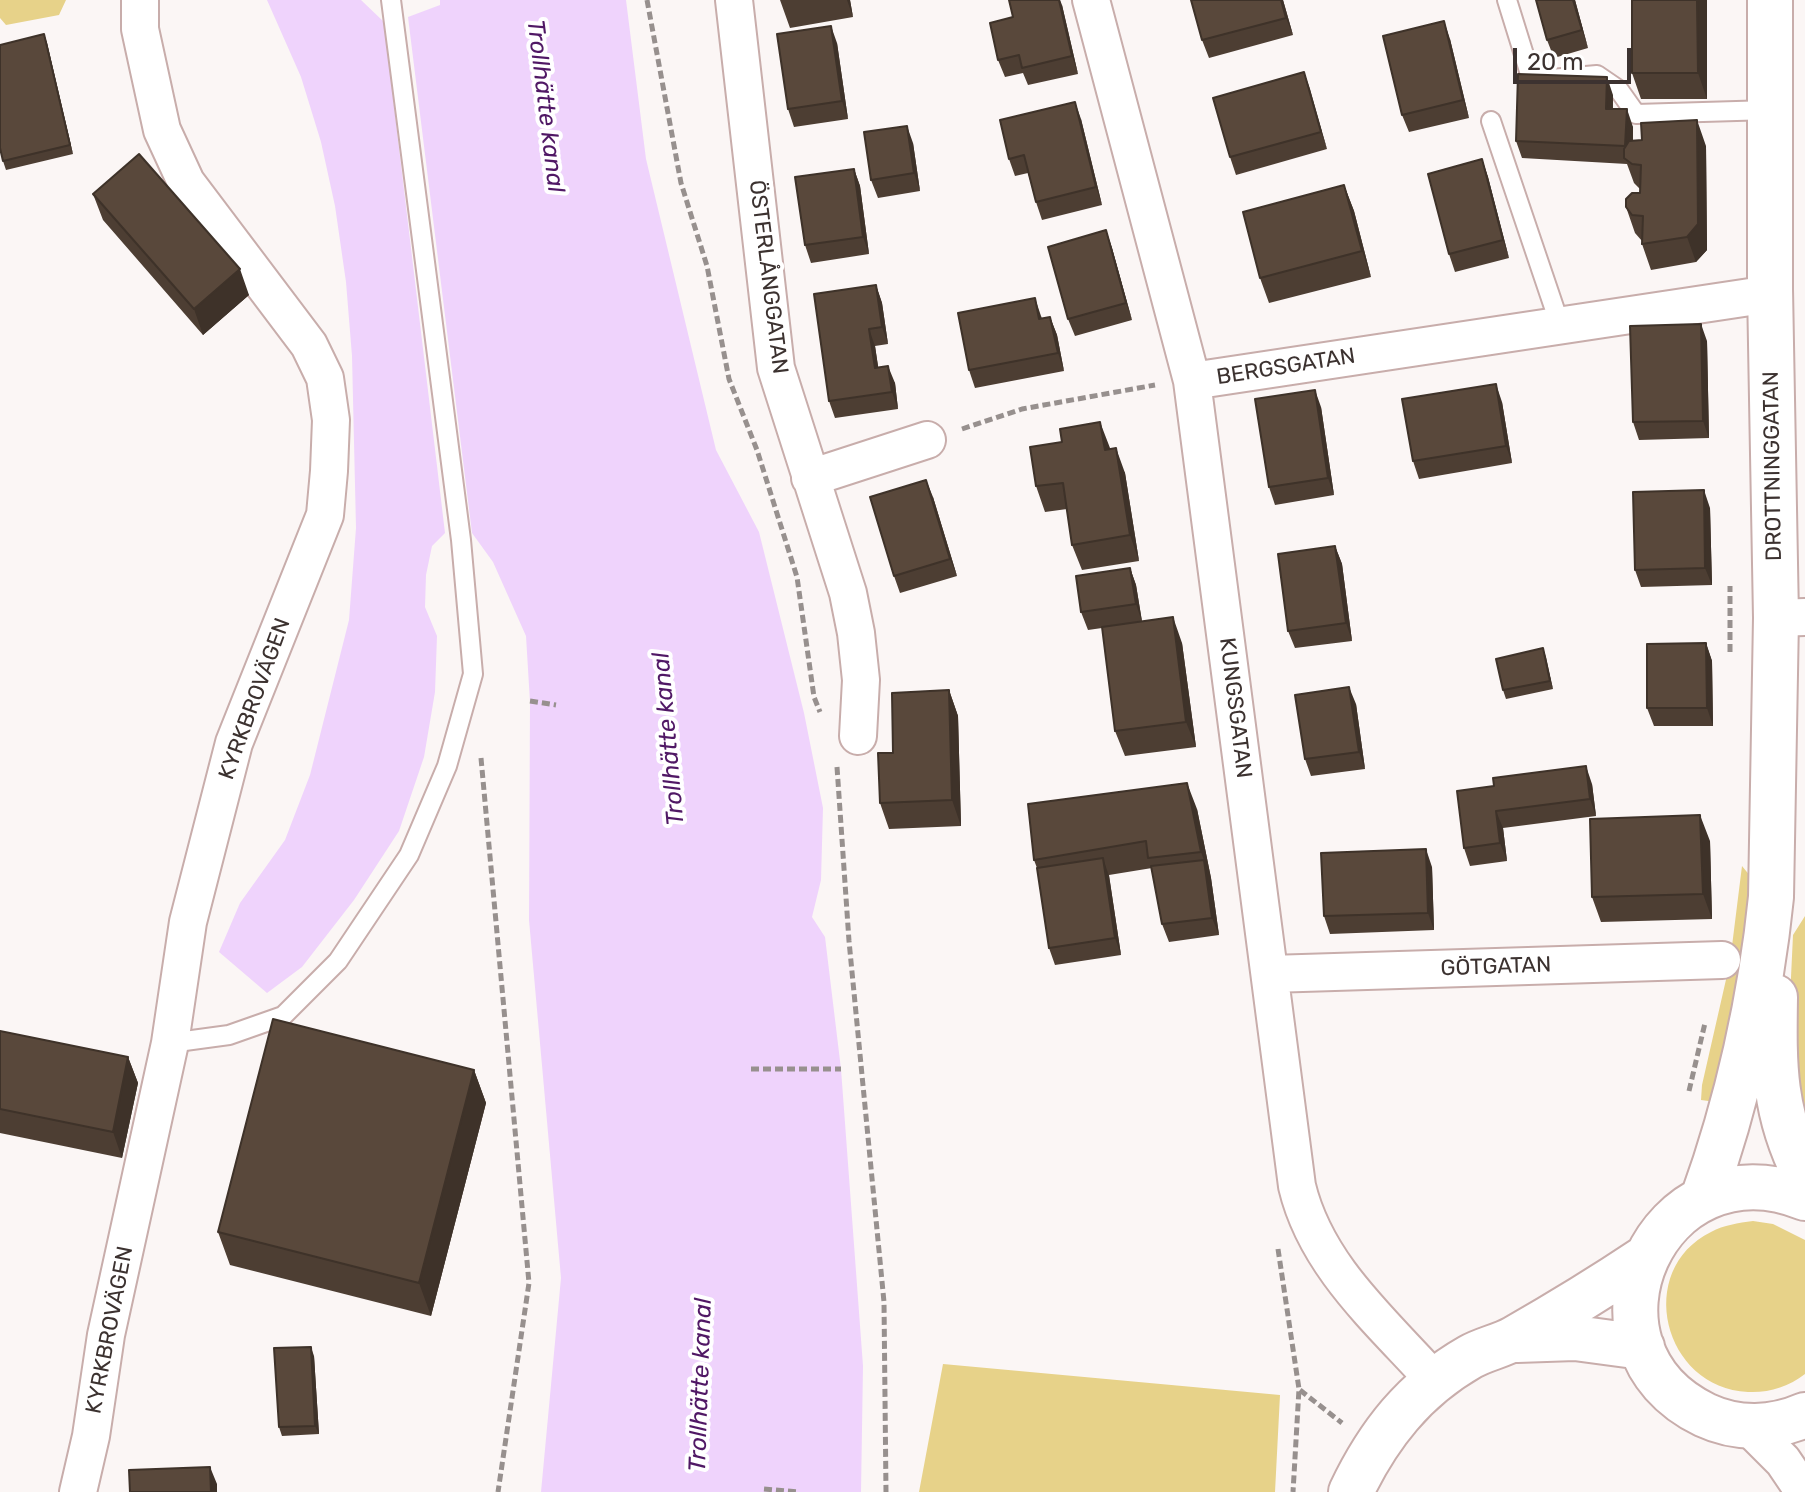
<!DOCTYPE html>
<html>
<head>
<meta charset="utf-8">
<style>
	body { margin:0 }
	#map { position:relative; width:1805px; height:1492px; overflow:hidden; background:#fbf6f5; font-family:Rubik,sans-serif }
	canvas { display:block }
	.scale { position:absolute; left:1513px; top:48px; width:118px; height:36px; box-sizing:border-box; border:4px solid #3c3230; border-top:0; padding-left:10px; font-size:24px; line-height:28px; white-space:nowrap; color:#3c3230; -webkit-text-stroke:6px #fff; paint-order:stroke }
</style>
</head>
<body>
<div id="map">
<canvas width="1805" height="1492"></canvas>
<div class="scale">20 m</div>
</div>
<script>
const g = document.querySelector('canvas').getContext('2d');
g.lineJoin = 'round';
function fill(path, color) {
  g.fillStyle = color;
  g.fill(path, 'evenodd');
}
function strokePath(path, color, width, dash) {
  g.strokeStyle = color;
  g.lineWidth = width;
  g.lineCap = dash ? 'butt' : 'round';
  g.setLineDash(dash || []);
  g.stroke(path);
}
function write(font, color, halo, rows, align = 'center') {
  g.font = font + ' Rubik,sans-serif';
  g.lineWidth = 8;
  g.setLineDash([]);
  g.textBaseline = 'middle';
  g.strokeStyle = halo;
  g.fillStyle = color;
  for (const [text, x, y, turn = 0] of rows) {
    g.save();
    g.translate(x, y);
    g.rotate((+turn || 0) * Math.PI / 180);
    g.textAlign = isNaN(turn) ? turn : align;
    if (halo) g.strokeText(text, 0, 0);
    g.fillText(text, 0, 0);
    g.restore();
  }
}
fill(new Path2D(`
	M0,0H66L59,15L6,25L0,18Z
	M1742,866L1751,877C1744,954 1731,1027 1716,1102L1701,1100L1702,1085L1730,962Z
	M1805,916V1105L1791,1104L1789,1019L1793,935Z
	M1753,1221L1773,1224L1805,1240V1374C1788,1387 1769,1393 1748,1392C1663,1388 1634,1270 1711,1232C1724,1225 1738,1223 1753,1221Z
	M943,1364L1280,1395L1275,1492H919Z`), '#e7d289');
fill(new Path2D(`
	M267,0H361L384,22L445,533L432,546L426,575L425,607L437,636L435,692L424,757L399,831L354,900L302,967L267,993L219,952L240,903L285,840L310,775L349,620L356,528L352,356L346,282L335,206L321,142L301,77Z
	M440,0H626L646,159L716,450L759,532L804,713L823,808L821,880L812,917L825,937L841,1069L863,1366L861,1492H541L561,1278L529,920L530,702L526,636L493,562L472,533L408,17L440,5Z`), '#efd3fc');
const lane = new Path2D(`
	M1507,0L1530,74L1551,79L1597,75L1619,90L1636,114L1770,110
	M1491,121L1560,325
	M170,1043L229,1035L283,1016L338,961L409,855L447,766L473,674L461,540L391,0`);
const street = new Path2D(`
	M734,0L776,368L848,593L856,633L861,680L858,736
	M1091,0L1192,381L1297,1186C1316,1266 1381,1321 1434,1380
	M1192,381L1770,294
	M810,478L927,440
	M1776,618L1805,617
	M1270,974L1722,960
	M1749,1427L1783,1461L1804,1492
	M78,1492L91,1436L106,1335L170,1043L188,922L234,743L325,515L329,471L331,420L325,378L309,345L186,182L162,130L140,29V0`);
const secondary = new Path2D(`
	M1775,997C1774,1065 1773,1112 1805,1175
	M1703,1198C1737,1104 1761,997 1771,897L1776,618L1770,289V0
	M1805,1198C1657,1138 1564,1347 1705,1415C1737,1430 1773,1429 1805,1415
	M1517,1340L1575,1338L1642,1347
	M1351,1492C1378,1435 1414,1389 1470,1357C1484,1349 1501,1346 1515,1338C1559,1313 1603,1286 1645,1258`);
strokePath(lane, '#c8adab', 22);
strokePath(street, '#c8adab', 40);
strokePath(secondary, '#c8adab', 48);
strokePath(new Path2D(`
	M647,0L681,183L707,266L729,379L757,450L797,577L814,697L820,712
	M962,429L1022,409L1155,385
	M1730,652V586
	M530,701L556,705
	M481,758L529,1283L498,1492
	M837,767L849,941L884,1302L886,1492
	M751,1069H841
	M1689,1091L1705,1023
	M1278,1249L1299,1389L1293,1492
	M1300,1390L1342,1423
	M764,1489L799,1492`), '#97908e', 5, [8, 4]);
strokePath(lane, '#fff', 18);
strokePath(street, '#fff', 36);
strokePath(secondary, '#fff', 44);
fill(new Path2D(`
	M780,0H850L853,17L790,28Z
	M1191,0H1283L1293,35L1209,58L1202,40Z
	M1575,0L1588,48L1554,58L1547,40Z
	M1632,0H1707V99H1641L1632,73Z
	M1062,5L1078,74L1028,85L1023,73L1005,77L998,60Z
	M44,34L47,43L73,154L6,170L3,161Z
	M1450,39L1469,118L1409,132L1402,115Z
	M837,43L848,119L794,127L788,109Z
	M1304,72L1327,149L1236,175L1230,157Z
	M1613,95V109L1633,127V141L1706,146L1707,250L1696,262L1651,270L1642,244V241L1635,233L1626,207L1640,193V189L1634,183L1627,164L1522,158L1516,141Z
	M1081,119L1102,205L1042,220L1036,202L1028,173L1015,176L1009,159Z
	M913,143L920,191L878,198L871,180Z
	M1482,159L1488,177L1509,258L1455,272L1449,254Z
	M854,169L860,186L869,254L811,263L805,245Z
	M1344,185L1354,211L1371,277L1269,303L1260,278Z
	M93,194L249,295L203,335L103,220Z
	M1106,230L1112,248L1132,320L1075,336L1068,319Z
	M876,285L882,303L888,344L875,346L878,367L895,383L898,409L835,418L829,401Z
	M1041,316L1042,319L1050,317L1057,335L1064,371L975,388L969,370Z
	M1707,341L1709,438L1639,440L1633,422Z
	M1502,402L1512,463L1419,479L1413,461Z
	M1321,407L1334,495L1275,505L1269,487Z
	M1110,449L1125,473L1139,561L1082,570L1072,545L1067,509L1045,512L1036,486Z
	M933,497L957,576L900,593L894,576Z
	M1710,508L1712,585L1641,587L1635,570Z
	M1335,546L1342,564L1352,641L1295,648L1288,631Z
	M1130,568L1136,585L1142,621L1182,643L1196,747L1125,756L1115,731L1102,628L1088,630L1081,612Z
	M1706,643L1712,661L1713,726H1654L1647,708Z
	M1543,648L1553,689L1506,699L1503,690Z
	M949,690L958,716L961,826L889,829L880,803L893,753Z
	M1356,704L1365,769L1311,776L1305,759Z
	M1592,784L1596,816L1503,828L1507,861L1470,866L1464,848L1457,791Z
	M1197,809L1211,878L1219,935L1169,942L1162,924L1152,868L1109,875L1121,955L1055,965L1049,948L1037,868L1034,860Z
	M1710,841L1712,919L1601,922L1592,897Z
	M1432,867L1434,930L1330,934L1324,916Z
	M0,1031L128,1057L138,1083L122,1158L0,1133Z
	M474,1070L486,1103L431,1316L230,1265L218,1232Z
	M314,1356L319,1434L282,1436L279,1427Z`), '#4d3e33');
fill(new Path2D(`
	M847,0H850L853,17Z
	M1059,0H1060L1062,5L1078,74L1072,56Z
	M1281,0H1283L1293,35L1286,18Z
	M1573,0H1575L1588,48L1582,30Z
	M1697,0H1707V99L1698,73Z
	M1444,21L1450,39L1469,118L1463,100Z
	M831,26L837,43L848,119L842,101Z
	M44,34L47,43L73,154L70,145Z
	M1304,72L1310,89L1327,149L1321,132Z
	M1607,77L1613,95L1612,126L1606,109Z
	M1075,102L1081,119L1102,205L1096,187Z
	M1627,109L1633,127L1632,164L1625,146Z
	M1697,120L1706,146L1707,250L1696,262L1687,237Z
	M907,126L913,143L920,191L914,173Z
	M1482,159L1488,177L1509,258L1503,240Z
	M854,169L860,186L869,254L863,237Z
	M1344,185L1354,211L1371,277L1362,251Z
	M1106,230L1112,248L1132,320L1126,303Z
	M240,269L249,295L203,335L194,309Z
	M876,285L882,303L888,344L882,327Z
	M1035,298L1041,316L1045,337L1039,319Z
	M1050,317L1057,335L1064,371L1058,353Z
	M1701,324L1707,341L1709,438L1703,421Z
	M869,329L875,346L881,385L875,368Z
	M888,366L895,383L898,409L892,392Z
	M1496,384L1502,402L1512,463L1506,446Z
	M1315,390L1321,407L1334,495L1328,478Z
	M1100,422L1110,448L1114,476L1105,450Z
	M1116,448L1125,473L1139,561L1130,535Z
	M926,480L933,497L957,576L950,559Z
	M1704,490L1710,508L1712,585L1705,568Z
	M1335,546L1342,564L1352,641L1346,623Z
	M1130,568L1136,585L1142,622L1136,604Z
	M1173,617L1182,643L1196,747L1186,722Z
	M1706,643L1712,661L1713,726L1707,708Z
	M1543,648L1546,657L1553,689L1550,681Z
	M1349,687L1356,704L1365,769L1359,752Z
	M949,690L958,716L961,826L952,800Z
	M1586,766L1592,784L1596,816L1590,799Z
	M1187,783L1197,809L1211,878L1219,935L1212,918L1204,860L1201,852Z
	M1496,811L1503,828L1507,861L1500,843Z
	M1700,815L1710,841L1712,919L1703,894Z
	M1426,849L1432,867L1434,930L1428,913Z
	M1103,858L1109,876L1121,955L1115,938Z
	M128,1057L138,1083L122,1158L113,1132Z
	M474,1070L486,1103L431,1316L419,1283Z
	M311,1347L314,1356L319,1434L315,1426Z
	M210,1467L217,1484V1492H211Z`), '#3e3229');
const building = new Path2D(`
	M1009,0H1059L1072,56L1022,68L1019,55L998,60L990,23L1013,17Z
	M1191,0H1281L1286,18L1202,40Z
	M1536,0H1573L1582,30L1547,40Z
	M1632,0H1697L1698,73H1632Z
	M1444,21L1463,100L1402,115L1383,36Z
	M831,26L842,101L788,109L777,34Z
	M44,34L70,145L3,161L0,148V45Z
	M1304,72L1321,132L1230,157L1213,98Z
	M1518,74L1607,77L1606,109H1627L1625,146L1516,141Z
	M1075,102L1096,187L1036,202L1024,155L1009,159L1000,120Z
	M1697,120L1698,224L1687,237L1642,244L1643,216L1632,215L1626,207V199L1632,193H1640L1641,165L1632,164L1624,158V149L1629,141L1642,140L1641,123Z
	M907,126L914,173L871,180L864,132Z
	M139,154L240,269L194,309L93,194Z
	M1482,159L1503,240L1449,254L1428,174Z
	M854,169L863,237L805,245L795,177Z
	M1344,185L1362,251L1260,278L1243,212Z
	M1106,230L1126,303L1068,319L1048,247Z
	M876,285L882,327L869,329L875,368L888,366L892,392L829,401L814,294Z
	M1035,298L1039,319L1050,317L1058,353L969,370L958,313Z
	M1701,324L1703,421L1633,422L1630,326Z
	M1496,384L1506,446L1413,461L1402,399Z
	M1315,390L1328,478L1269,487L1255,399Z
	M1100,422L1105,450L1116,448L1130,535L1072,545L1063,483L1036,486L1030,447L1062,442L1060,429Z
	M926,480L950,559L894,576L870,497Z
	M1704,490L1705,568L1635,570L1633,492Z
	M1335,546L1346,623L1288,631L1278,554Z
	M1130,568L1136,604L1081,612L1076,576Z
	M1173,617L1186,722L1115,731L1102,627Z
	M1706,643L1707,708H1647V644Z
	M1543,648L1550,681L1503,690L1496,659Z
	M1349,687L1359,752L1305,759L1295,695Z
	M949,690L952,800L880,803L878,753H893L892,693Z
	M1586,766L1590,799L1496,811L1500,843L1464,848L1457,791L1494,786L1493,778Z
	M1187,783L1201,852L1148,858L1146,841L1034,860L1028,804Z
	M1700,815L1703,894L1592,897L1590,819Z
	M1426,849L1428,913L1324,916L1321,853Z
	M1103,858L1115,938L1049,948L1037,868Z
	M1204,860L1212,918L1162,924L1151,866Z
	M273,1019L474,1070L419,1283L218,1232Z
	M0,1031L128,1057L113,1132L0,1109Z
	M311,1347L315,1426L279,1427L274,1348Z
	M210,1467L211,1492H130L129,1470Z`);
fill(building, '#59483b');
strokePath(building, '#3e3229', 2);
write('22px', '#3c3230', '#fff', [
	["ÖSTERLÅNGGATAN",768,277,83],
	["BERGSGATAN",1286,367,-9],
	["DROTTNINGGATAN",1773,466,-91],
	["KYRKBROVÄGEN",255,699,-70],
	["KUNGSGATAN",1235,708,83],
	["GÖTGATAN",1496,967,-2],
	["KYRKBROVÄGEN",110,1330,-79]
]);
write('italic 24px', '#501865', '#fff', [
	["Trollhätte kanal",545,106,83],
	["Trollhätte kanal",669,739,-95],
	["Trollhätte kanal",701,1385,-88]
]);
</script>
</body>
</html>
